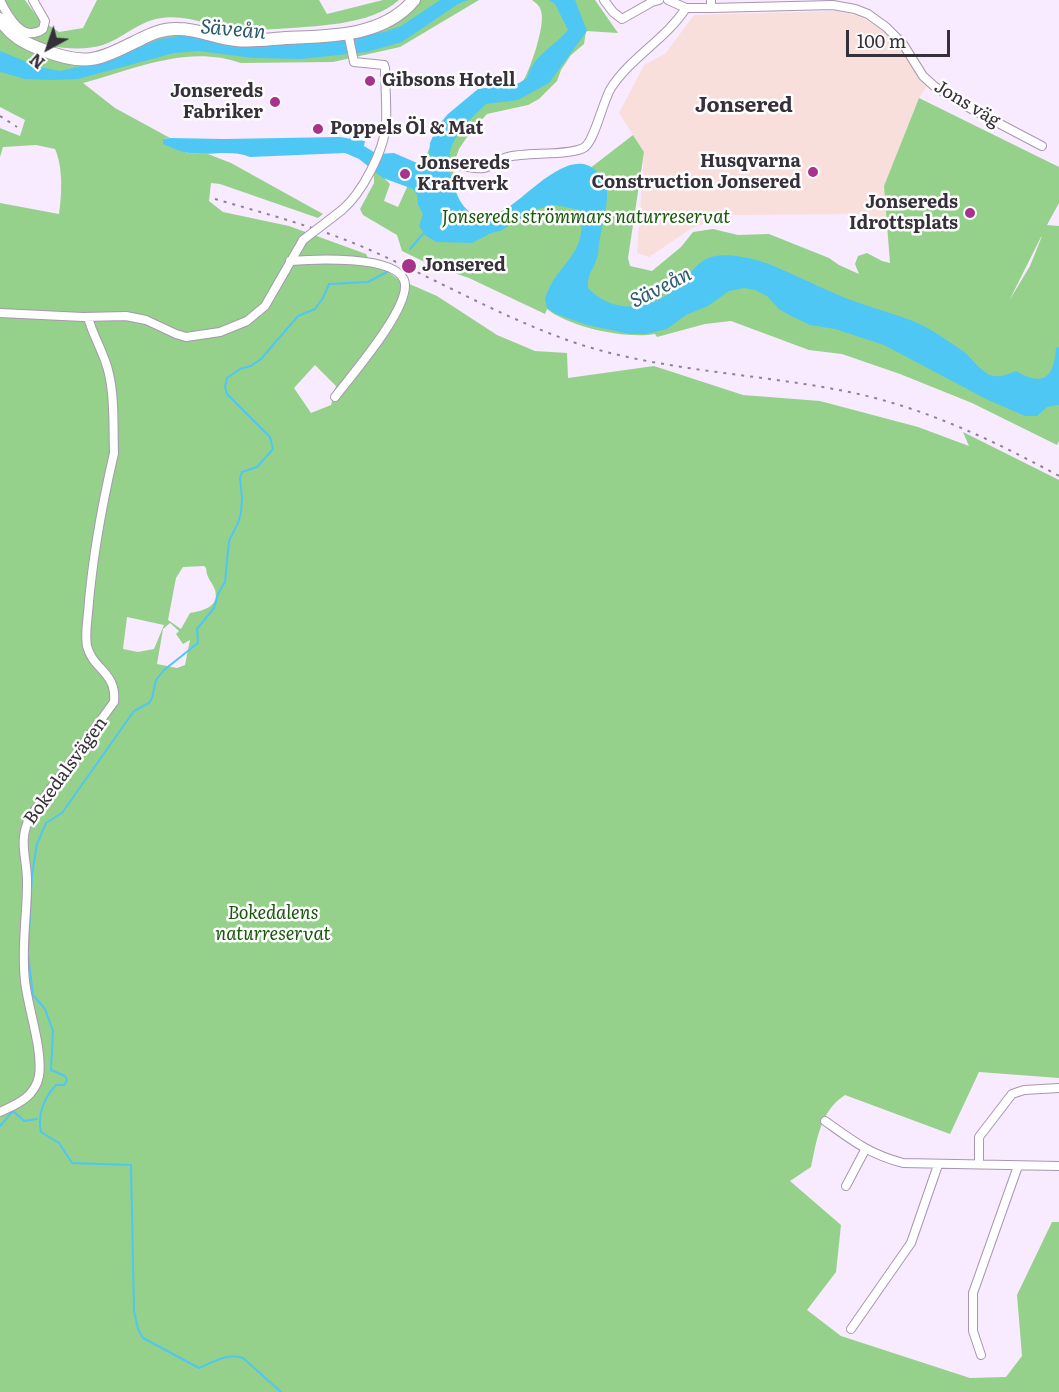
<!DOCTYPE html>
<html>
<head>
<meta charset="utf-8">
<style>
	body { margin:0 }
	#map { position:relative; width:1059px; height:1392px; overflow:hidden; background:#f8eaff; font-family:Literata,serif }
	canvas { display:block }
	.north { position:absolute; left:18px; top:18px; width:60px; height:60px; -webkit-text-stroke:4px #fdfdfd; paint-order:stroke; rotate:220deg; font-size:16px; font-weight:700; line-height:24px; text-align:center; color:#36303a }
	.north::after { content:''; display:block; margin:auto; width:21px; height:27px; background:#36303a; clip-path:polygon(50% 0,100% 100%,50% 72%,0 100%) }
	.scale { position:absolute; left:846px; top:30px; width:104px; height:27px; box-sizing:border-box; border:3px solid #36303a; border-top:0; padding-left:8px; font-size:18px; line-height:21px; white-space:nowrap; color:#36303a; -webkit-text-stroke:4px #fdfdfd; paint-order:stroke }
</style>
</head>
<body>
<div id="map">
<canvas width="1059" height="1392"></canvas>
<div class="north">N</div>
<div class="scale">100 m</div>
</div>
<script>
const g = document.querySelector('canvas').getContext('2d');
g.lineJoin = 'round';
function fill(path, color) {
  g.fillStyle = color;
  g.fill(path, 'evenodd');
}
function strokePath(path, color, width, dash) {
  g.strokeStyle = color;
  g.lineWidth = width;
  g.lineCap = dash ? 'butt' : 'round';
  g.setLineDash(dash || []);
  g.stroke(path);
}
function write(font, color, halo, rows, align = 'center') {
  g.font = font + ' Literata,serif';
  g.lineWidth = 5;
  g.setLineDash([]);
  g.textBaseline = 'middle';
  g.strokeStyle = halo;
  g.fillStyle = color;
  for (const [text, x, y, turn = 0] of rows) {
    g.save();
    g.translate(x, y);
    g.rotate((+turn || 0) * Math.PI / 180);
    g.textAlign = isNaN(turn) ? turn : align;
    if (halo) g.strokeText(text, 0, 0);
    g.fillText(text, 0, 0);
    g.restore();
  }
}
fill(new Path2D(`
	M837,11L859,16L887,32L903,51L927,86L919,98L884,186L887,224L868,225V214L730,215L692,228L649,257L637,253L644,152L619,113L644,65L665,54L694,15Z`), '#f9dfdb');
fill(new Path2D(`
	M0,0H25L39,19L59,32L83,28L97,0H319L327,14L383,0H399C371,26 313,26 277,29C266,29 252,32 241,31C213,28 186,12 156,19C137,23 121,39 103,45C70,55 0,44 0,0Z
	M421,0H479L400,47L333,62L241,63C188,44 135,69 83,83L115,108L170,138L163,139L187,153L208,154L231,163L323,214L318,218L220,184L211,183L209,201L223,212L289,226L366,254L368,258L398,279L437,296L497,335L535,351L567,353L568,378L654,366L743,395L820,401L918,427L969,446L963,432L1059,480V1078L979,1072L950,1134L845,1095C820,1111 817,1140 811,1167L790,1181L841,1225L836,1272L807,1310L841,1336L970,1378L1006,1377L1022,1356L1017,1295L1052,1222H1059V1392H0V203L59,214C62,195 63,166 55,149L36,145L3,147L0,157V128L20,136L25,120L0,107V25L70,64L170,33L241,45L361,37L392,26L405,17ZM315,365L336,386L331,405L311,413L294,388ZM204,566L206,568C207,580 212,581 215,590C220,607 202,611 190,613L181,629L168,620L176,578L183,567ZM127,617L164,625L154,649L138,652L123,649ZM170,623L179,631L176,634L183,644L190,640L185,665L177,668L157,664L163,629Z
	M532,0H595L618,33L586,31L584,44L571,55L561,70L557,81L539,99L528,105L487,114L469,134L459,149L453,166L455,194L463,214L485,225L589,169L633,135L644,152L628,258L630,266L652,271L681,247L693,232L713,229L738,235L769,234L829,258L839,265L859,274L855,264L858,256L867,253L882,261L890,263L884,186L919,98L1059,167V203L1047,225L1059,226V441L1057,445L972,403L900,374L842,354L809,350L731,321L705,324L657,337L655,334C626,339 571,328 547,309L545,314L469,278L431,265L402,251L397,235L363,215L360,209L374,183V168L390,184L384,201L398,207L408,185L414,187L429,149L445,121L522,83C530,71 546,24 541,11C540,6 536,3 532,0ZM1042,236L1030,266L1009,301L1041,237Z`), '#95d18b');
fill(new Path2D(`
	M440,0H468L458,4L402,42L367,52L301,59L253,58L199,51L174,53L78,79L53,80L25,79L0,72V51L39,67L61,71L108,59L160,39L186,35L342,38L384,32L401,26Z
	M549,0H575L587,31L549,83L518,100L486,104C467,122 447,139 449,167C449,172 452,176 453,181C457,198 462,208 478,218C487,217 496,214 504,210C525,199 569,146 595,170C600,175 606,182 607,190C608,208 601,227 599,245C598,249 599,254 597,258C592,274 588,270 588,288C616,318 659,309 684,280C693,271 697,262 711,257C728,252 752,258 769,264C794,274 818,287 843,297C874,310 908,315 936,333C945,339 954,345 963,351C972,358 982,374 994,376C1002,377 1008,374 1016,371C1043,387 1054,378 1056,348L1059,347V405L1047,407L1037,416H1025L986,399L884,345L835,329L810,325L791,316L779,309L767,296L755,290L744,288L729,291L708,306L686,315L667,329L646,334H630L587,325L556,314L547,308L545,299C556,262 589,257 580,210L555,205L537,209L500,231L491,233L472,243L436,242L425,235L419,226L423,214L418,205L417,195L413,189L383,178L359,159L345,153L250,157C231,149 210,156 189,153C180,152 171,147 163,144V139L170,138L224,139L340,137L365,141L364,146L377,154L394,153L424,166L429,159L430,143L437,127L448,114L478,89L519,83L527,78C533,55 554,47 568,30L555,4Z`), '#4fc7f4');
strokePath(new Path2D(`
	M410,249L424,233
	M0,1126L13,1111L24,1121L37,1119
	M281,1392L243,1358C226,1353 214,1362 199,1368L143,1338L138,1329L134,1311L131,1165L72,1163L59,1143L41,1132C37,1115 44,1098 56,1085H64L67,1080L65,1076L51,1070L53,1031L45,1009L33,995L28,953L32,875L37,844L46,823L62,813L134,711L149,703L152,698L156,680L164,670L198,643L197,629L214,608L218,594L225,582L229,541L238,523L241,513L242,498L240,478L242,472L257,467L273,449L270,437L227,394L225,387L227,378L240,369L251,366L261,359L298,316L315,309L323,298L329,284L368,282L387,272`), '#4fc7f4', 2);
const street = new Path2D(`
	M0,0C7,15 23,44 43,29L45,21L33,0
	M604,0L613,12L622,19L652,2L659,0
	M668,0L686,8H711
	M711,0V8L833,5L855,9L868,14L886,27L903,44L923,76L934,86L962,104L1042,146
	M451,163C460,165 474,170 483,168C492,167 499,159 508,157C526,152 573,156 585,147C595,139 603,101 611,88C631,57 666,39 686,8
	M342,210C362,193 384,151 386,124C387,106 385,86 385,68L384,65L354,62L348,33
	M290,261C313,259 394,255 404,280C414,304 350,377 335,397
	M0,313L83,317L126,316L146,320L176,334L186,337L220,332L247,321L265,306L303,240
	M0,1112C17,1104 35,1097 39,1076C43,1049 28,1009 25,981C21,948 27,917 27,884C28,859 17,842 30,817L114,702C117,672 93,670 87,646C85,635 87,623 88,613C92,560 102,505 114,453C113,427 115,400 109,374C105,354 93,337 88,317
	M825,1121C853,1141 869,1154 903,1163L1059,1166
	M979,1164V1137L1012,1094L1024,1090L1059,1088
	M846,1186L865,1150
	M851,1329L911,1243L938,1165
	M981,1355L973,1331V1293L1018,1166`);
const secondary = new Path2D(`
	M0,19C11,36 24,43 43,50C87,67 98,60 139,40C151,34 164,28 178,29C198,29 216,38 236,40C252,42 270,39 286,38C331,36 383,37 414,0`);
strokePath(street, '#a797af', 10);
strokePath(secondary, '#a797af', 14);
strokePath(street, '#fff', 8);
strokePath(secondary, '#fff', 12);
strokePath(new Path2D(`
	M0,116L17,127
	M215,199C267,214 320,228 370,250C442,282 510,322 585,346C671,372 762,374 849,392C923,407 993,440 1059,476`), '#8d8392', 2, [3, 6]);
const streetBridge = new Path2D(`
	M303,240L342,210`);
strokePath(streetBridge, '#a797af', 10, []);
strokePath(streetBridge, '#fff', 8);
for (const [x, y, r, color] of [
	[370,81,6,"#a8338c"],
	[275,102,6,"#a8338c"],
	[318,129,6,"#a8338c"],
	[813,172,6,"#a8338c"],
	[405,174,6,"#a8338c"],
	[970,213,6,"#a8338c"],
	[409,266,8,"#a8338c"]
]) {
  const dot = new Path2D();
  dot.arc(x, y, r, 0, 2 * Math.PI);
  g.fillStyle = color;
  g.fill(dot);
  strokePath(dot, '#fdfdfd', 2);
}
write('bold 18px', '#36303a', '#fdfdfd', [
	["Gibsons Hotell",382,81],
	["Jonsereds",263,92,"right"],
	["Fabriker",263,113,"right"],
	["Poppels Öl & Mat",330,129],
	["Husqvarna",801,162,"right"],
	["Construction Jonsered",801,183,"right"],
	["Jonsereds",417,164],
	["Kraftverk",417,185],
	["Jonsereds",958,203,"right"],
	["Idrottsplats",958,224,"right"],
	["Jonsered",422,266]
], 'left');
write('18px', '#36303a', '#fdfdfd', [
	["Jons väg",967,104,31],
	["Bokedalsvägen",66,771,-54]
]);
write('italic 18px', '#18570c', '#fdfdfd', [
	["Jonsereds strömmars naturreservat",586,218],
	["Bokedalens",273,914],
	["naturreservat",273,935]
]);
write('italic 20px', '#295a6d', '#fdfdfd', [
	["Säveån",233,30,5],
	["Säveån",661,288,-27]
]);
write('bold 21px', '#36303a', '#fdfdfd', [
	["Jonsered",744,106]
]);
</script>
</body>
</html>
